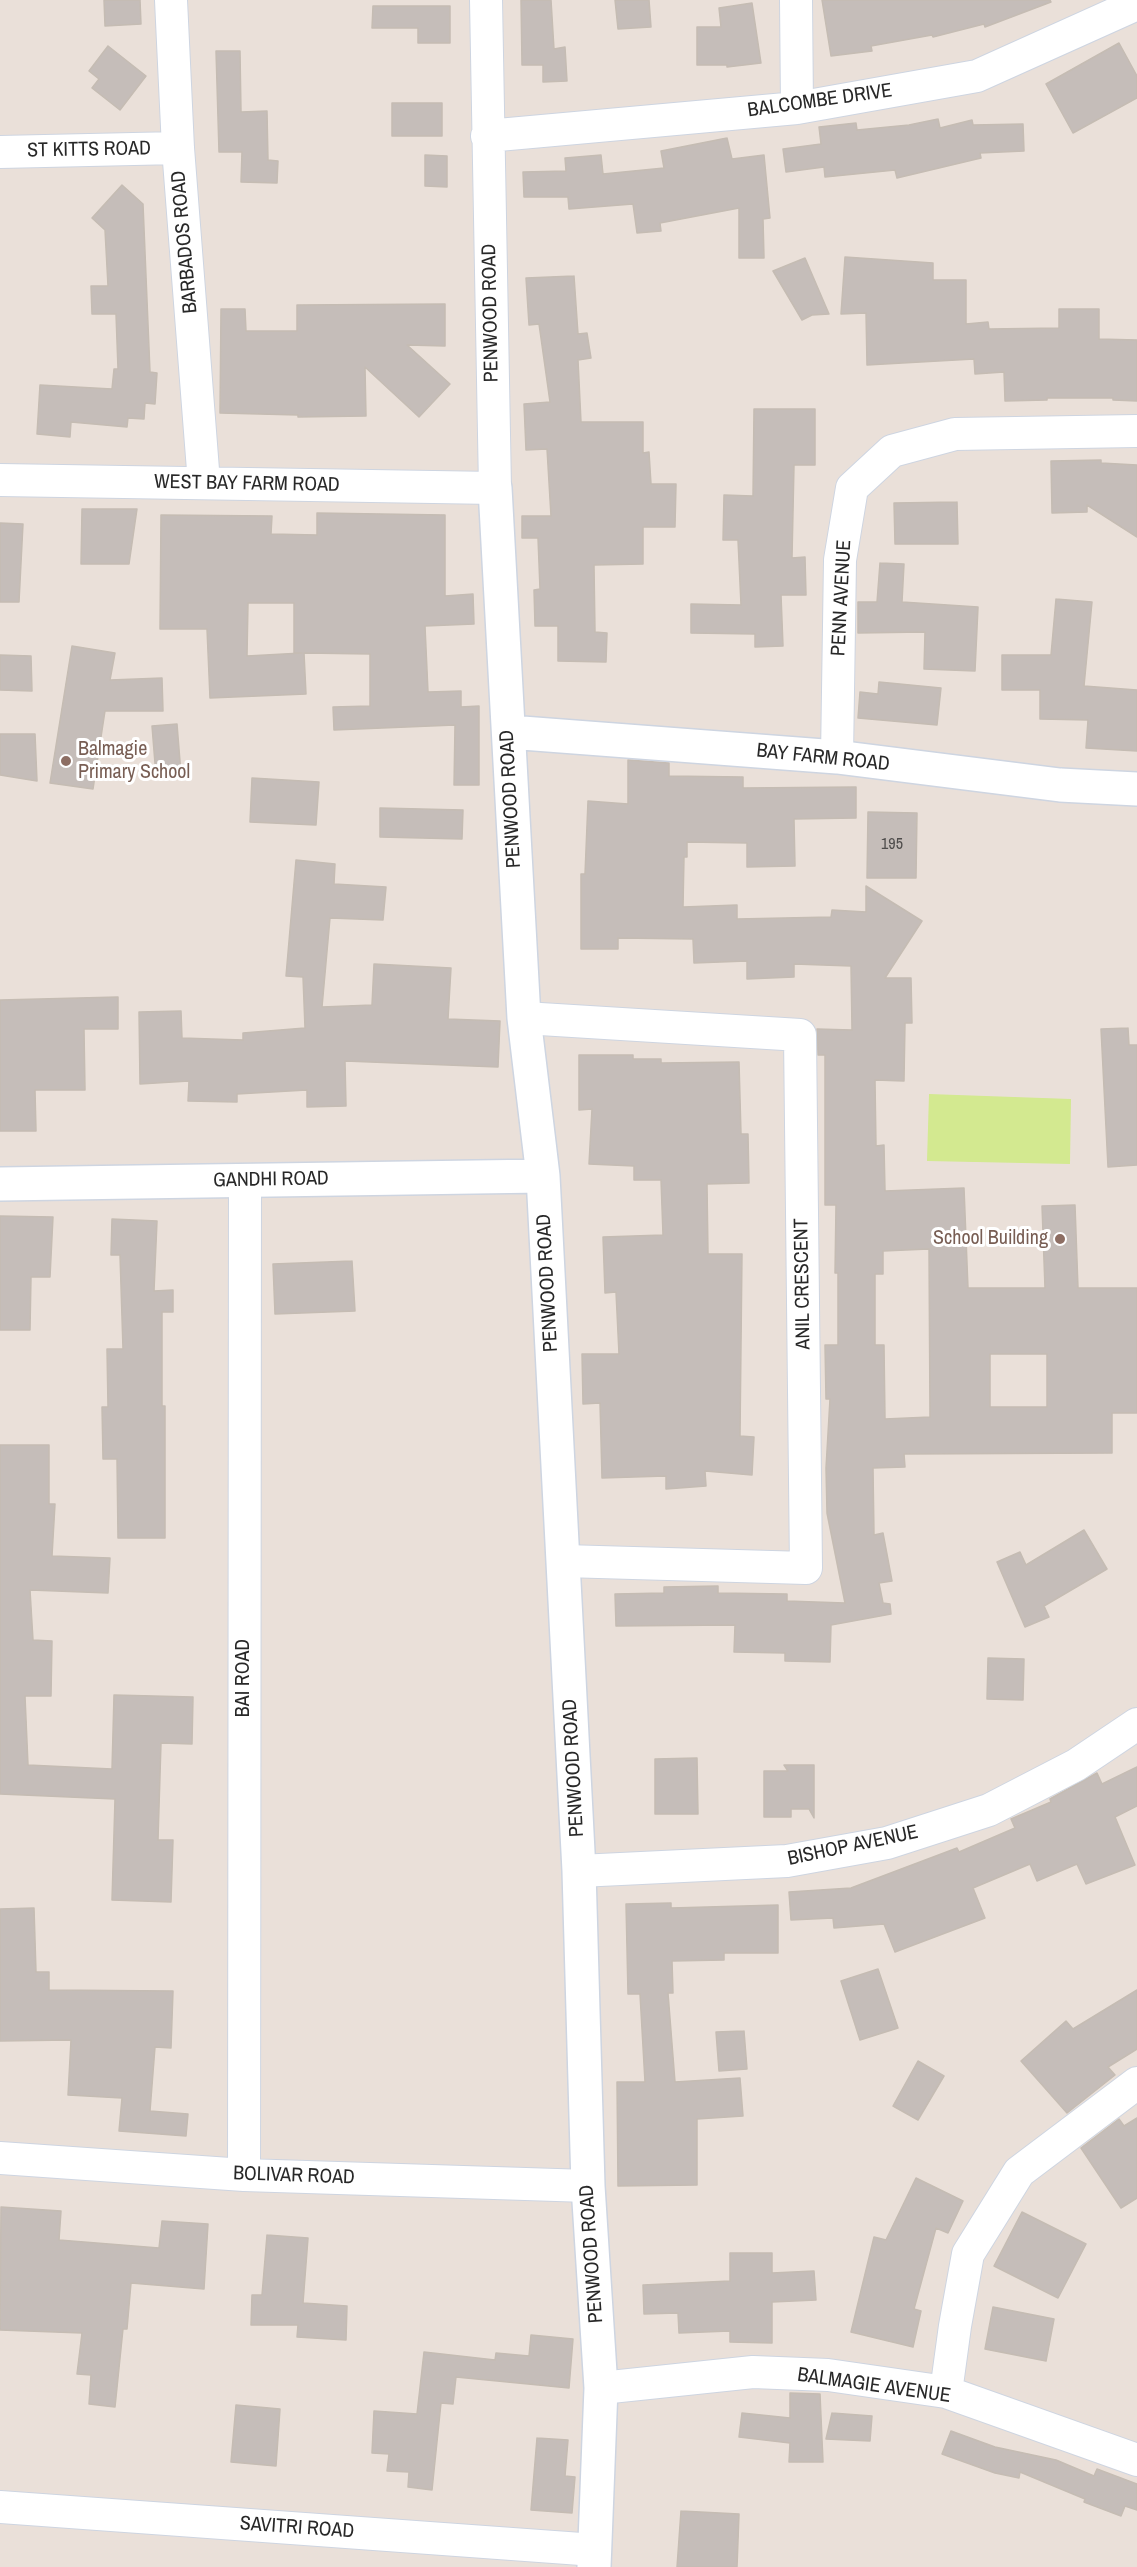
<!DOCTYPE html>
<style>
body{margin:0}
canvas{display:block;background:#eae0d9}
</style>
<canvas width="1137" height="2567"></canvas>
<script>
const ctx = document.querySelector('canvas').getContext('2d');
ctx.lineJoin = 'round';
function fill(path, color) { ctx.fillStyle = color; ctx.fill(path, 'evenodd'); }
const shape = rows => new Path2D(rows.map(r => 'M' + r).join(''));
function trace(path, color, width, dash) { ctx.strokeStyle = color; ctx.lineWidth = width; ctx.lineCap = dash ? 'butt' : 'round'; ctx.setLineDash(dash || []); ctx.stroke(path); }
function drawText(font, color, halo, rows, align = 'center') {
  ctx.font = font + ' "Archivo Narrow",sans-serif'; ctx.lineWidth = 6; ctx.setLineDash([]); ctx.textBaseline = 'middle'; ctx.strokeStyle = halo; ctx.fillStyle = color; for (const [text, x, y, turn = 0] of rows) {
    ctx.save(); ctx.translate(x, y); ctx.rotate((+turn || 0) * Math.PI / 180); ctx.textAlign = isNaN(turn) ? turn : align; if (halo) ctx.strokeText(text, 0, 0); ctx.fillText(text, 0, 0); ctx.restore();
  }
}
const pitch = shape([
 [929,1094,1071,1099,1070,1164,927,1161]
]);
const building = shape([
 [104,0,140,0,141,24,105,26,104,0],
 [521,0,551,0,554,49,565,47,567,81,543,82,543,65,522,65,521,0],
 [615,0,649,0,651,27,618,29,615,0],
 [822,0,1050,0,1051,2,985,27,984,24,933,37,932,35,871,46,872,51,831,56,822,0],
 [752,3,761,63,727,67,727,65,697,65,697,27,721,27,719,8,752,3],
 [373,6,450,6,450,43,418,43,418,28,372,28,373,6],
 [1119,43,1137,76,1137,98,1073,133,1046,84,1119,43],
 [108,46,146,76,120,110,92,88,99,79,89,71,108,46],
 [216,51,240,51,241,112,267,111,268,160,278,161,277,183,241,182,242,152,219,152,216,51],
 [392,103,442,103,442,136,392,136,392,103],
 [938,119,940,128,972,120,973,125,1023,124,1024,151,980,153,981,158,897,178,895,170,825,177,824,167,786,172,783,149,821,144,819,127,856,123,857,130,909,125,938,119],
 [727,138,732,159,764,155,770,218,763,219,764,258,739,258,739,208,660,223,661,231,637,233,633,204,569,209,568,197,524,197,523,172,566,171,565,158,601,155,603,174,664,168,661,151,727,138],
 [425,155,447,156,447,187,425,186,425,155],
 [122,185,143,204,150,372,157,373,155,404,145,403,144,419,128,418,127,427,71,422,70,437,37,434,40,385,112,389,114,369,118,369,116,314,92,314,91,286,108,286,105,230,92,218,122,185],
 [845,257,933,263,933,280,966,280,966,324,988,322,989,329,1059,328,1059,309,1099,309,1099,339,1137,340,1137,401,1113,400,1113,398,1047,398,1047,400,1005,401,1004,372,975,374,974,359,867,365,866,313,841,314,845,257],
 [805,258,829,314,812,315,802,320,773,271,805,258],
 [574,276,578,334,587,333,591,358,578,360,581,422,643,422,643,453,649,452,651,484,676,484,675,527,643,527,643,564,594,565,595,632,607,633,606,662,558,661,558,626,535,626,534,590,540,589,538,538,522,538,522,516,551,516,547,449,526,450,524,404,550,402,539,324,529,325,526,278,574,276],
 [445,304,445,346,407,345,450,384,419,417,365,367,366,416,298,417,298,415,220,413,221,309,245,309,246,331,297,331,297,305,445,304],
 [754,409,815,409,815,465,794,465,792,558,805,557,806,595,781,595,783,646,755,647,755,634,691,633,691,604,741,605,738,540,723,540,724,495,753,496,754,409],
 [1101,460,1101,463,1137,465,1137,537,1087,505,1087,512,1052,513,1051,461,1101,460],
 [957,502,958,544,895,544,894,503,957,502],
 [82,509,137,509,129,564,81,564,82,509],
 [317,513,445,515,445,596,473,594,474,624,425,626,428,692,461,691,461,707,479,706,479,785,454,785,455,725,334,730,333,707,370,706,370,654,304,653,306,694,210,698,207,629,160,629,161,515,272,516,271,534,317,535,317,513],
 [248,603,294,603,294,653,302,653,247,656,248,603],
 [0,523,23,524,19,602,0,602,0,523],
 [880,563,904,564,902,602,978,607,975,671,924,669,925,632,858,633,858,602,877,602,880,563],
 [1056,599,1092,602,1084,686,1137,690,1137,751,1086,748,1088,720,1040,719,1040,690,1002,690,1002,655,1051,655,1056,599],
 [72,646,115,653,110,680,162,678,163,711,105,711,93,789,50,783,72,646],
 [0,655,31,656,32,691,0,690,0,655],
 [879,682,941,688,937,725,858,718,860,692,878,694,879,682],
 [177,724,181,774,156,776,152,726,177,724],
 [0,734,35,734,37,781,0,775,0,734],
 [628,760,669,763,669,776,743,777,743,788,856,787,856,818,794,819,795,866,747,867,747,843,687,842,687,857,684,857,683,907,737,905,737,919,831,917,832,910,866,912,866,886,922,921,885,978,911,978,912,1023,905,1023,904,1081,875,1080,876,1146,884,1145,885,1191,964,1188,968,1288,1045,1288,1042,1206,1075,1205,1078,1288,1137,1288,1137,1413,1112,1413,1112,1453,904,1454,905,1467,873,1468,874,1535,883,1533,892,1581,879,1583,883,1603,890,1604,891,1614,831,1625,830,1662,785,1661,785,1653,734,1652,735,1625,616,1626,615,1594,664,1593,664,1587,718,1586,718,1593,787,1594,787,1601,845,1603,827,1513,826,1468,830,1399,826,1399,825,1345,838,1345,838,1273,835,1273,836,1205,825,1205,825,1055,818,1055,817,1029,852,1030,851,966,794,964,794,977,747,979,747,961,694,963,693,939,618,938,618,949,581,949,581,874,585,874,588,801,628,804,628,760],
 [929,1249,930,1417,885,1419,884,1345,875,1345,875,1274,883,1274,883,1251,929,1249],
 [990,1354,1047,1354,1047,1407,990,1407,990,1354],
 [252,778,319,782,316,825,250,822,252,778],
 [380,808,463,810,462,839,380,837,380,808],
 [868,812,917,813,916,878,867,878,868,812],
 [296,860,335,864,334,884,386,887,383,920,330,918,322,1007,372,1005,374,964,451,968,448,1019,500,1021,498,1067,345,1061,346,1106,307,1107,307,1090,237,1094,237,1102,188,1101,189,1081,140,1084,139,1012,181,1011,182,1038,243,1040,243,1033,305,1028,303,977,286,976,296,860],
 [118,997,118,1029,84,1029,85,1090,35,1090,36,1131,0,1131,0,1000,118,997],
 [1128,1028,1129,1045,1137,1045,1137,1165,1108,1167,1101,1029,1128,1028],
 [579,1055,633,1055,633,1059,661,1059,661,1063,739,1062,741,1134,748,1134,749,1183,707,1184,708,1254,742,1254,740,1436,754,1437,752,1475,705,1471,706,1486,666,1489,666,1476,602,1478,600,1403,583,1404,582,1354,619,1354,616,1292,605,1293,603,1237,663,1235,661,1180,634,1180,634,1166,589,1164,592,1109,579,1110,579,1055],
 [0,1216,53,1217,50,1277,31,1277,30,1330,0,1330,0,1216],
 [112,1219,157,1221,154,1291,173,1290,173,1312,162,1312,162,1406,165,1406,165,1538,118,1538,117,1459,103,1459,102,1407,108,1407,107,1349,123,1349,120,1255,111,1255,112,1219],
 [352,1261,355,1311,275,1314,273,1264,352,1261],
 [0,1445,49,1445,49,1504,55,1504,52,1556,110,1558,108,1593,30,1590,33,1640,52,1641,51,1696,25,1696,28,1765,112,1769,114,1695,193,1697,192,1744,161,1743,158,1840,173,1840,171,1902,112,1900,115,1799,0,1794,0,1445],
 [1084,1530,1107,1569,1044,1606,1049,1617,1025,1627,997,1562,1020,1552,1026,1565,1084,1530],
 [988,1658,1024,1659,1023,1700,987,1699,988,1658],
 [697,1758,698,1814,655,1814,655,1759,697,1758],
 [784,1765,814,1765,814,1818,809,1809,791,1809,791,1817,764,1817,764,1771,788,1771,784,1765],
 [1137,1767,1137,1806,1115,1817,1135,1865,1086,1884,1077,1864,1037,1881,1030,1864,973,1888,985,1918,895,1952,884,1924,834,1928,833,1918,791,1920,789,1892,851,1888,957,1848,959,1852,1015,1828,1011,1819,1051,1802,1050,1799,1097,1773,1102,1784,1137,1767],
 [671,1903,671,1908,778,1905,778,1953,724,1953,724,1960,672,1961,673,1993,668,1993,675,2082,740,2078,743,2116,697,2119,697,2185,618,2186,617,2082,645,2082,640,1994,628,1994,626,1904,671,1903],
 [34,1908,36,1972,49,1972,49,1990,173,1991,171,2048,155,2047,150,2111,188,2114,186,2136,119,2131,122,2098,68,2095,71,2040,0,2041,0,1909,34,1908],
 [878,1969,898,2028,860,2040,841,1981,878,1969],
 [1137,1990,1137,2049,1108,2067,1115,2075,1067,2113,1021,2061,1066,2021,1073,2029,1137,1990],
 [744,2031,747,2069,719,2071,716,2032,744,2031],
 [918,2061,944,2076,918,2120,893,2106,918,2061],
 [1137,2118,1137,2198,1121,2208,1081,2148,1119,2119,1124,2126,1137,2118],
 [916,2178,963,2201,948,2233,936,2228,914,2309,921,2311,913,2347,851,2332,874,2237,886,2240,916,2178],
 [1,2207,61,2211,59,2240,159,2248,162,2221,208,2224,204,2289,131,2283,127,2329,123,2329,115,2407,89,2404,91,2375,77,2374,82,2333,0,2330,1,2207],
 [1022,2212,1086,2244,1058,2298,994,2266,1022,2212],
 [267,2235,308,2238,303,2303,347,2306,346,2340,297,2337,298,2325,251,2325,252,2295,262,2295,267,2235],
 [730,2253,772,2253,772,2273,814,2271,816,2300,772,2302,772,2343,730,2342,730,2331,679,2333,678,2313,644,2314,643,2285,730,2281,730,2253],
 [993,2307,1054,2319,1046,2361,985,2349,993,2307],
 [531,2335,573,2339,569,2388,456,2377,453,2404,441,2403,432,2490,408,2487,409,2472,387,2471,389,2454,372,2453,374,2411,417,2414,424,2352,495,2360,496,2353,529,2356,531,2335],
 [790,2393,820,2394,823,2462,789,2462,790,2443,739,2437,742,2413,790,2418,790,2393],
 [236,2405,280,2409,276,2466,231,2462,236,2405],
 [832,2413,872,2416,870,2441,826,2439,832,2413],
 [951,2431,995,2447,1056,2460,1094,2476,1097,2469,1137,2484,1137,2510,1125,2506,1121,2516,1084,2502,1085,2499,1020,2472,1019,2478,995,2473,942,2454,951,2431],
 [537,2438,568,2440,565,2476,575,2477,572,2513,531,2510,537,2438],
 [681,2511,739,2514,737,2567,677,2567,681,2511]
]);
const minor = shape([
 [171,0,178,148,204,483],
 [796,0,797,108],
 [487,136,797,108,977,76,1137,4],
 [0,152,178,148],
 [0,480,495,488,486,0],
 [837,757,840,560,852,488,892,451,955,434,1137,431],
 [524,1018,800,1035,806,1568,564,1561],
 [579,1871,787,1861,887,1843,989,1810,1076,1765,1137,1724],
 [0,2158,244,2175,588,2186],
 [244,2175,245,1181],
 [601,2388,753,2372,828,2375,946,2392,1137,2460],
 [946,2392,955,2326,968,2254,1019,2172,1137,2083],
 [0,2507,595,2550]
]);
const tertiary = shape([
 [495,488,524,1018,543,1176,579,1871,588,2186,601,2388,594,2567],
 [509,732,837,757,1060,785,1137,789],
 [0,1184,543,1176]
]);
const markers = [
 [66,761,6,"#8d6e63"],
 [1060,1239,6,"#8d6e63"]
];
const numberNames = [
 ["195",892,845]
];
const streetNames = [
 ["BALCOMBE DRIVE",820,101,-8],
 ["ST KITTS ROAD",89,150,-1],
 ["BARBADOS ROAD",185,242,-95],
 ["PENWOOD ROAD",491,313,-91],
 ["WEST BAY FARM ROAD",247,484,1],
 ["PENN AVENUE",842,598,-87],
 ["BAY FARM ROAD",823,758,6],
 ["PENWOOD ROAD",511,799,-93],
 ["GANDHI ROAD",271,1180,-1],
 ["PENWOOD ROAD",548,1283,-93],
 ["ANIL CRESCENT",803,1284,-91],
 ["BAI ROAD",244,1678,-90],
 ["PENWOOD ROAD",574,1768,-93],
 ["BISHOP AVENUE",853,1846,-12],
 ["BOLIVAR ROAD",294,2176,2],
 ["PENWOOD ROAD",592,2254,-94],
 ["BALMAGIE AVENUE",874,2386,8],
 ["SAVITRI ROAD",297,2528,4]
];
const educationNames = [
 ["Balmagie",78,750],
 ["Primary School",78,773],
 ["School Building",1048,1239,"right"]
];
fill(pitch, '#d3e990');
fill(building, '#c5bdb9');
trace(building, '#c5bcb3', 1.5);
trace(minor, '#ced5e1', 34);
trace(tertiary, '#ced5e1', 36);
trace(minor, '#fff', 32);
trace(tertiary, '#fff', 33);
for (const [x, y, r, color] of markers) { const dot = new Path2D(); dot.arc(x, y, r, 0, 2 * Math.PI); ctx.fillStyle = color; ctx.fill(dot); trace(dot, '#fff', 2); }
drawText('16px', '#4f4d4c', null, numberNames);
drawText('20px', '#282828', '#fff', streetNames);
drawText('20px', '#785e54', '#fff', educationNames, 'left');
</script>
